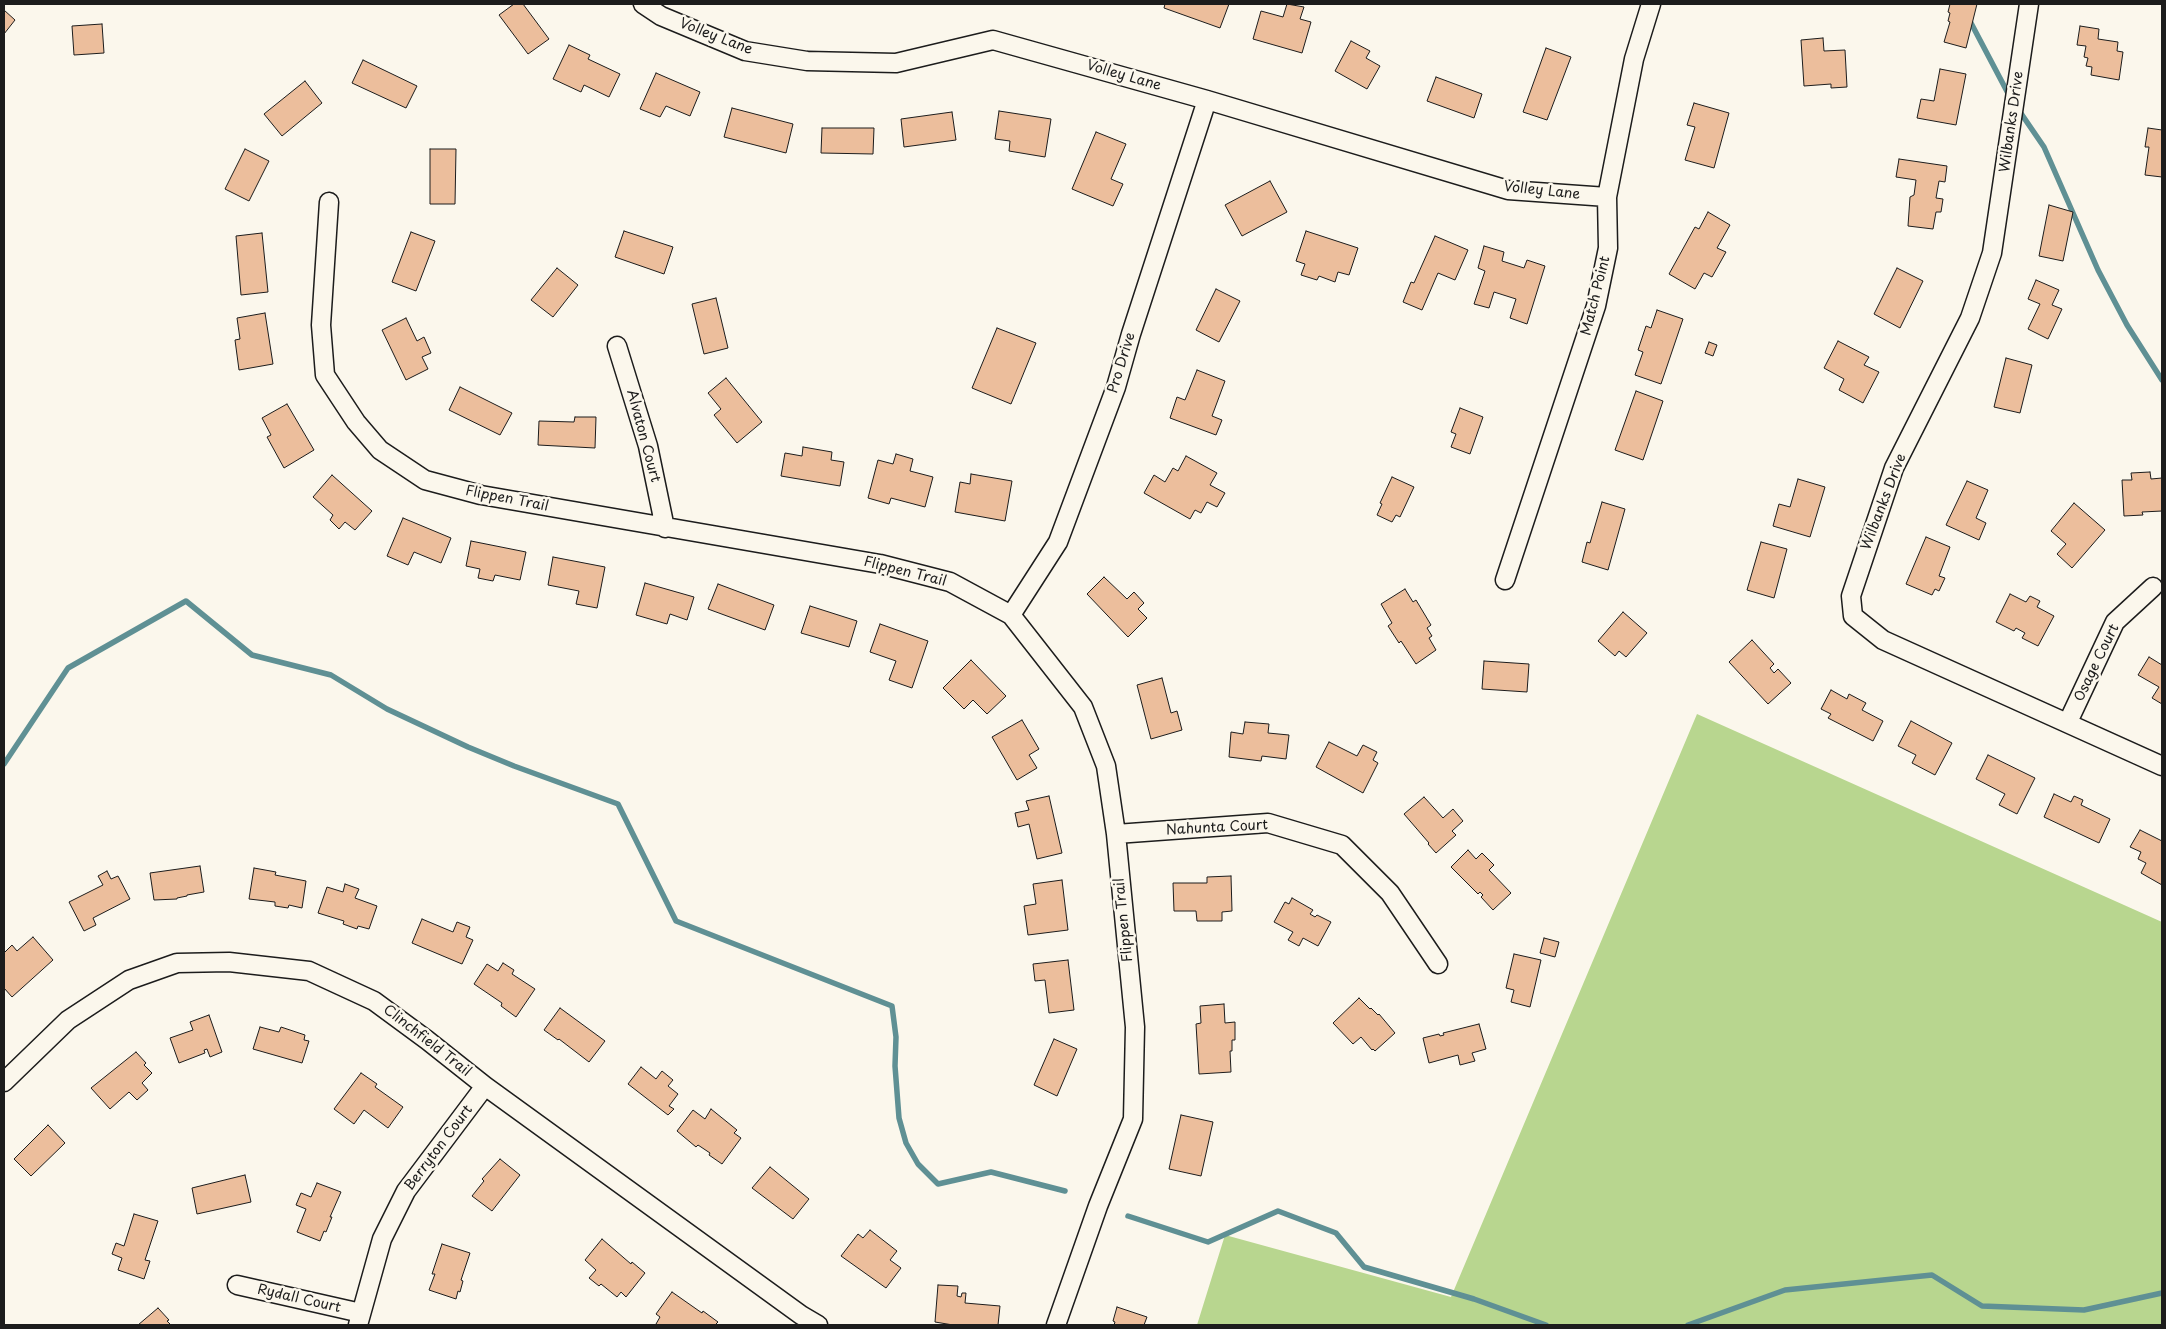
<!DOCTYPE html>
<style>
body{margin:0}
#map{position:relative;width:2166px;height:1329px;overflow:hidden;background:#fbf7ec;font-family:"Playpen Sans",sans-serif}
canvas{display:block}
.frame{position:absolute;inset:0;border:5px solid #1c1c1c;pointer-events:none}
</style>
<div id="map">
<canvas width="2166" height="1329"></canvas>
<div class="frame"></div>
</div>
<script>
const ctx = document.querySelector('canvas').getContext('2d');
ctx.lineJoin = 'round';
function fill(path, color) { ctx.fillStyle = color; ctx.fill(path, 'evenodd'); }
const shape = rows => new Path2D(rows.map(r => 'M' + r).join(''));
function trace(path, color, width, dash) { ctx.strokeStyle = color; ctx.lineWidth = width; ctx.lineCap = dash ? 'butt' : 'round'; ctx.setLineDash(dash || []); ctx.stroke(path); }
function drawText(font, color, halo, rows, align = 'center') {
  ctx.font = font + ' "Playpen Sans",sans-serif'; ctx.lineWidth = 5; ctx.setLineDash([]); ctx.textBaseline = 'middle'; ctx.strokeStyle = halo; ctx.fillStyle = color; for (const [text, x, y, turn = 0] of rows) {
    ctx.save(); ctx.translate(x, y); ctx.rotate((+turn || 0) * Math.PI / 180); ctx.textAlign = isNaN(turn) ? turn : align; if (halo) ctx.strokeText(text, 0, 0); ctx.fillText(text, 0, 0); ctx.restore();
  }
}
const green = shape([
 [1697,714,2162,922,2162,1325,1197,1325,1225,1235,1451,1297]
]);
const stream = shape([
 [1961,4,2011,99],
 [2018,109,2044,147,2098,270,2127,325,2162,380],
 [4,764,68,668,186,601,252,655,331,675,387,709,468,747,514,766,618,804,676,921,892,1006,896,1037,895,1066,899,1118,906,1143,918,1164,938,1184,991,1172,1065,1191],
 [1128,1216,1208,1242,1278,1211,1336,1233,1364,1267,1474,1299,1546,1325],
 [1688,1325,1785,1290,1932,1275,1982,1306,2084,1310,2162,1293]
]);
const building = shape([
 [514,4,523,4,549,39,528,54,499,15,514,4],
 [1165,4,1229,4,1220,28,1164,8,1165,4],
 [1287,4,1304,7,1300,19,1311,22,1302,53,1253,39,1261,11,1283,17,1287,4],
 [1950,4,1977,4,1966,48,1944,42,1950,22,1948,21,1950,13,1948,12,1950,4],
 [4,10,15,20,4,34,4,10],
 [102,24,104,53,74,55,72,26,102,24],
 [2080,26,2099,29,2098,39,2118,42,2117,51,2123,52,2119,80,2091,75,2092,67,2086,66,2088,58,2084,57,2086,46,2077,45,2080,26],
 [1823,38,1824,51,1845,50,1847,87,1831,88,1831,84,1804,86,1801,40,1823,38],
 [1351,41,1370,51,1366,58,1380,66,1367,89,1335,71,1351,41],
 [569,45,590,55,588,59,620,74,609,97,584,85,581,92,553,79,569,45],
 [1546,48,1571,57,1547,120,1523,112,1546,48],
 [363,60,417,86,406,108,352,83,363,60],
 [1940,69,1966,74,1956,125,1917,118,1921,99,1934,101,1940,69],
 [656,73,700,92,690,116,666,106,660,117,640,109,656,73],
 [1436,77,1482,94,1474,118,1427,101,1436,77],
 [305,81,322,103,282,136,264,114,305,81],
 [1694,103,1729,113,1714,168,1685,160,1695,127,1687,125,1694,103],
 [732,108,793,124,786,153,724,137,732,108],
 [999,111,1051,119,1045,157,1009,151,1010,141,995,139,999,111],
 [952,112,956,140,904,147,901,119,952,112],
 [822,128,874,128,873,154,821,153,822,128],
 [2148,128,2162,130,2162,177,2145,175,2149,147,2145,147,2148,128],
 [1096,132,1126,144,1111,179,1123,184,1113,206,1072,189,1096,132],
 [245,149,269,161,249,201,225,189,245,149],
 [430,149,456,149,455,204,430,204,430,149],
 [1899,159,1947,166,1945,182,1939,181,1936,198,1943,199,1941,212,1936,212,1933,229,1908,226,1910,197,1914,195,1916,180,1896,177,1899,159],
 [1270,181,1287,212,1242,236,1225,205,1270,181],
 [2049,205,2073,212,2063,261,2039,256,2049,205],
 [1708,212,1730,225,1717,248,1726,252,1712,277,1704,273,1695,289,1669,274,1695,227,1699,229,1708,212],
 [624,231,673,247,664,274,615,257,624,231],
 [1306,231,1358,248,1349,275,1338,272,1335,282,1319,276,1317,280,1301,275,1305,264,1296,261,1306,231],
 [411,232,435,241,416,291,392,282,411,232],
 [262,233,268,292,241,295,236,236,262,233],
 [1435,236,1468,250,1455,280,1438,273,1422,310,1403,302,1411,282,1414,283,1435,236],
 [1484,246,1504,252,1502,261,1524,268,1527,260,1545,266,1527,324,1510,318,1516,299,1494,292,1489,308,1474,304,1485,271,1478,268,1484,246],
 [557,268,578,285,553,317,531,300,557,268],
 [1897,268,1923,281,1900,328,1874,314,1897,268],
 [2036,280,2059,290,2052,305,2062,309,2048,339,2028,329,2040,304,2028,299,2036,280],
 [1216,289,1240,301,1219,342,1196,330,1216,289],
 [716,298,728,348,704,354,692,304,716,298],
 [1657,310,1683,319,1661,384,1635,375,1643,352,1638,350,1646,326,1651,328,1657,310],
 [265,313,273,364,239,370,235,340,240,339,237,318,265,313],
 [406,318,417,341,424,337,431,353,422,357,428,369,406,380,382,330,406,318],
 [997,328,1036,343,1011,404,972,388,997,328],
 [1838,341,1869,357,1864,365,1879,372,1863,403,1839,390,1844,379,1824,368,1838,341],
 [1709,342,1717,345,1713,356,1705,353,1709,342],
 [2006,358,2032,365,2020,413,1994,407,2006,358],
 [1197,370,1225,381,1212,416,1222,420,1216,435,1170,418,1177,397,1185,400,1197,370],
 [726,378,762,422,737,443,714,415,721,409,708,393,726,378],
 [460,387,512,413,500,435,449,410,460,387],
 [1636,391,1663,401,1643,460,1615,450,1636,391],
 [287,404,314,450,284,468,267,437,271,435,262,418,287,404],
 [1460,408,1483,417,1470,454,1451,447,1456,434,1451,432,1460,408],
 [575,417,596,417,595,448,538,445,539,421,574,422,575,417],
 [803,447,832,452,831,460,844,462,840,486,781,476,785,453,802,456,803,447],
 [896,454,913,459,910,471,933,477,925,507,891,498,889,504,868,498,878,460,893,464,896,454],
 [1186,456,1217,473,1210,485,1225,493,1217,507,1207,502,1201,513,1195,510,1190,519,1144,493,1154,475,1165,482,1173,468,1178,471,1186,456],
 [2150,472,2151,479,2162,478,2162,511,2142,512,2143,515,2124,516,2122,480,2132,480,2131,473,2150,472],
 [971,474,1012,481,1005,521,955,512,960,482,970,484,971,474],
 [332,475,372,511,355,530,345,522,339,529,330,520,333,515,313,497,332,475],
 [1392,477,1414,487,1400,517,1396,515,1392,522,1377,515,1382,504,1380,503,1392,477],
 [1798,479,1825,487,1810,537,1773,526,1779,504,1790,507,1798,479],
 [1967,481,1988,490,1976,518,1986,523,1979,540,1946,525,1967,481],
 [1602,502,1625,509,1608,570,1582,562,1587,542,1590,543,1602,502],
 [2074,503,2105,530,2072,568,2057,554,2066,544,2051,531,2074,503],
 [403,518,451,538,441,563,414,552,408,565,387,556,403,518],
 [1926,537,1950,547,1939,576,1945,578,1939,591,1935,589,1932,595,1906,584,1926,537],
 [471,541,526,552,520,580,495,575,493,581,478,578,480,569,466,566,471,541],
 [1761,542,1787,549,1774,598,1747,590,1761,542],
 [553,557,605,567,597,608,576,604,579,591,548,585,553,557],
 [1104,577,1127,599,1134,592,1144,603,1138,609,1147,618,1128,637,1087,594,1104,577],
 [645,583,694,597,687,620,670,614,667,624,636,615,645,583],
 [718,584,774,605,765,630,708,609,718,584],
 [1405,589,1413,602,1416,600,1431,625,1427,628,1432,636,1429,638,1436,650,1416,664,1401,641,1399,643,1388,626,1392,623,1381,604,1405,589],
 [2010,594,2026,602,2030,596,2040,601,2037,607,2054,616,2038,646,2022,638,2025,633,2016,628,2014,631,1996,622,2010,594],
 [810,606,857,621,849,647,801,633,810,606],
 [1623,612,1647,633,1626,657,1619,651,1615,656,1598,641,1623,612],
 [880,624,928,641,912,688,889,680,896,661,870,652,880,624],
 [1752,640,1774,664,1770,668,1774,673,1778,669,1791,683,1768,704,1729,662,1752,640],
 [2149,657,2162,665,2162,704,2152,698,2159,687,2138,675,2149,657],
 [971,660,1006,696,987,714,973,700,964,709,943,688,971,660],
 [1484,661,1529,664,1527,692,1482,689,1484,661],
 [1162,678,1171,713,1177,711,1182,730,1151,739,1137,685,1162,678],
 [1831,690,1847,699,1849,694,1866,703,1862,710,1883,721,1873,741,1828,718,1831,714,1821,709,1831,690],
 [1022,720,1039,749,1029,755,1037,768,1017,780,992,737,1022,720],
 [1911,721,1952,743,1935,775,1912,763,1916,755,1898,746,1911,721],
 [1245,722,1269,724,1268,733,1289,735,1286,759,1262,756,1261,761,1229,757,1231,732,1243,734,1245,722],
 [1329,742,1357,756,1363,745,1377,752,1373,760,1378,763,1363,793,1316,767,1329,742],
 [1988,755,2035,778,2017,814,1999,805,2005,794,1976,779,1988,755],
 [2054,794,2071,802,2074,796,2083,800,2081,805,2110,819,2099,843,2044,817,2054,794],
 [1049,796,1062,853,1037,859,1029,824,1018,827,1015,813,1029,810,1026,801,1049,796],
 [1424,797,1443,818,1453,809,1463,821,1452,831,1456,835,1436,853,1428,844,1429,843,1404,814,1424,797],
 [2140,830,2162,841,2162,885,2141,873,2146,863,2138,859,2141,852,2130,847,2140,830],
 [1468,850,1476,859,1482,853,1494,865,1489,870,1511,893,1493,910,1481,897,1483,895,1480,892,1478,894,1451,867,1468,850],
 [200,866,204,892,187,895,187,896,177,898,177,899,154,900,150,873,200,866],
 [254,868,276,872,275,875,306,881,302,908,289,905,288,908,275,906,275,902,249,899,254,868],
 [107,871,111,879,118,876,130,899,93,918,96,925,84,931,69,902,103,885,98,876,107,871],
 [1231,876,1232,911,1222,912,1222,921,1197,921,1196,911,1174,911,1173,883,1207,883,1207,877,1231,876],
 [1062,880,1068,930,1028,935,1024,906,1036,904,1033,884,1062,880],
 [345,884,359,889,355,898,377,906,369,929,358,926,357,929,343,924,344,921,318,913,327,887,343,892,345,884],
 [1292,898,1313,910,1310,914,1315,917,1317,915,1331,922,1318,946,1303,938,1299,946,1288,940,1293,932,1274,922,1285,902,1289,904,1292,898],
 [422,919,453,932,457,922,470,927,466,937,473,940,462,964,412,943,422,919],
 [33,937,53,960,12,997,4,988,4,953,12,945,17,951,33,937],
 [1544,938,1559,942,1555,957,1540,953,1544,938],
 [1514,954,1541,960,1530,1007,1511,1002,1514,990,1506,988,1514,954],
 [1068,960,1074,1010,1049,1013,1045,980,1035,981,1033,964,1068,960],
 [503,963,514,970,512,974,535,989,516,1017,501,1006,502,1003,474,984,487,964,498,971,503,963],
 [1359,998,1370,1009,1371,1008,1378,1015,1379,1014,1395,1033,1375,1051,1373,1049,1372,1050,1361,1037,1353,1044,1333,1023,1359,998],
 [1224,1004,1225,1023,1235,1022,1235,1040,1232,1040,1232,1051,1230,1051,1231,1072,1199,1074,1196,1024,1201,1023,1200,1006,1224,1004],
 [560,1008,605,1041,589,1062,559,1039,558,1040,544,1030,560,1008],
 [209,1015,222,1052,210,1057,207,1049,204,1050,205,1053,179,1063,170,1038,193,1030,190,1022,209,1015],
 [1479,1024,1486,1049,1472,1053,1475,1061,1460,1065,1458,1055,1429,1063,1423,1038,1439,1034,1440,1036,1444,1035,1443,1033,1479,1024],
 [260,1027,279,1032,281,1027,305,1035,304,1040,309,1041,302,1063,253,1049,260,1027],
 [1054,1039,1077,1049,1057,1096,1034,1085,1054,1039],
 [136,1052,146,1063,144,1065,152,1073,142,1083,148,1090,137,1100,129,1092,110,1109,91,1088,136,1052],
 [641,1067,656,1079,662,1071,673,1080,668,1086,678,1094,669,1106,674,1109,668,1115,628,1084,641,1067],
 [361,1073,377,1084,375,1087,403,1107,388,1128,364,1110,354,1124,334,1109,361,1073],
 [711,1109,737,1130,734,1133,741,1138,722,1164,709,1155,710,1153,698,1145,696,1147,677,1131,693,1110,705,1119,711,1109],
 [1181,1115,1213,1122,1201,1176,1169,1169,1181,1115],
 [48,1125,65,1143,31,1176,14,1159,48,1125],
 [500,1159,520,1175,492,1211,472,1196,484,1181,482,1179,500,1159],
 [770,1167,809,1199,793,1219,752,1188,770,1167],
 [245,1175,251,1202,197,1214,192,1188,245,1175],
 [317,1183,341,1192,330,1217,332,1217,326,1232,324,1231,320,1241,297,1232,306,1209,296,1205,301,1193,311,1197,317,1183],
 [134,1214,158,1221,145,1260,150,1261,144,1279,118,1270,122,1258,112,1254,116,1243,124,1246,134,1214],
 [870,1230,897,1251,890,1260,901,1268,886,1288,841,1256,858,1234,863,1238,870,1230],
 [602,1239,631,1264,632,1262,645,1273,626,1297,621,1292,617,1297,601,1284,599,1286,589,1278,596,1270,585,1260,602,1239],
 [442,1244,470,1253,461,1280,463,1281,460,1292,458,1291,456,1299,429,1290,435,1274,432,1274,442,1244],
 [938,1285,958,1286,957,1296,961,1297,962,1293,966,1293,965,1303,1000,1306,998,1325,953,1325,935,1322,938,1285],
 [672,1292,702,1313,703,1311,718,1322,715,1325,658,1325,656,1324,660,1317,656,1314,672,1292],
 [1117,1307,1147,1317,1144,1325,1114,1325,1115,1322,1113,1321,1117,1307],
 [158,1308,169,1320,167,1321,171,1325,138,1325,158,1308]
]);
const minor = shape([
 [643,4,661,16,745,51,807,61,896,63,993,40,1207,100,1508,190,1607,197],
 [2029,4,1992,253,1970,318,1894,468,1851,596,1853,616,1883,640,2162,766],
 [329,202,321,325,325,375,356,422,380,450,425,480,481,495,880,564,950,582,1011,615,1083,707,1106,766,1116,834,1135,1027,1133,1119,1098,1206,1056,1325],
 [617,346,648,446,665,528],
 [1505,580,1596,306,1608,248,1607,197,1634,59,1651,4],
 [1011,615,1058,542,1116,387,1131,334,1207,100],
 [2068,722,2115,622,2153,587],
 [1116,834,1268,823,1342,845,1390,893,1438,964],
 [4,1082,68,1020,129,980,177,963,229,962,309,971,374,1001,427,1040,485,1086,801,1315,818,1325],
 [237,1285,361,1313],
 [358,1325,382,1239,406,1191,485,1086]
]);
const streetNames = [
 ["Volley Lane",716,37,21],
 ["Volley Lane",1124,76,16],
 ["Wilbanks Drive",2012,122,-82],
 ["Volley Lane",1542,191,6],
 ["Match Point",1596,296,-76],
 ["Pro Drive",1122,363,-73],
 ["Alvaton Court",643,436,75],
 ["Flippen Trail",507,499,11],
 ["Wilbanks Drive",1884,502,-69],
 ["Flippen Trail",905,572,14],
 ["Osage Court",2097,663,-64],
 ["Nahunta Court",1217,828,-3],
 ["Flippen Trail",1124,920,-96],
 ["Clinchfield Trail",427,1041,38],
 ["Berryton Court",439,1148,-53],
 ["Rydall Court",299,1299,13]
];
fill(green, '#b8d68f');
trace(stream, '#5f9094', 5.5);
fill(building, '#ecbe9c');
trace(building, '#1c1c1c', 1);
trace(minor, '#1c1c1c', 21);
trace(minor, '#fbf7ec', 18);
drawText('14px', '#1c1c1c', '#fbf7ec', streetNames);
</script>
